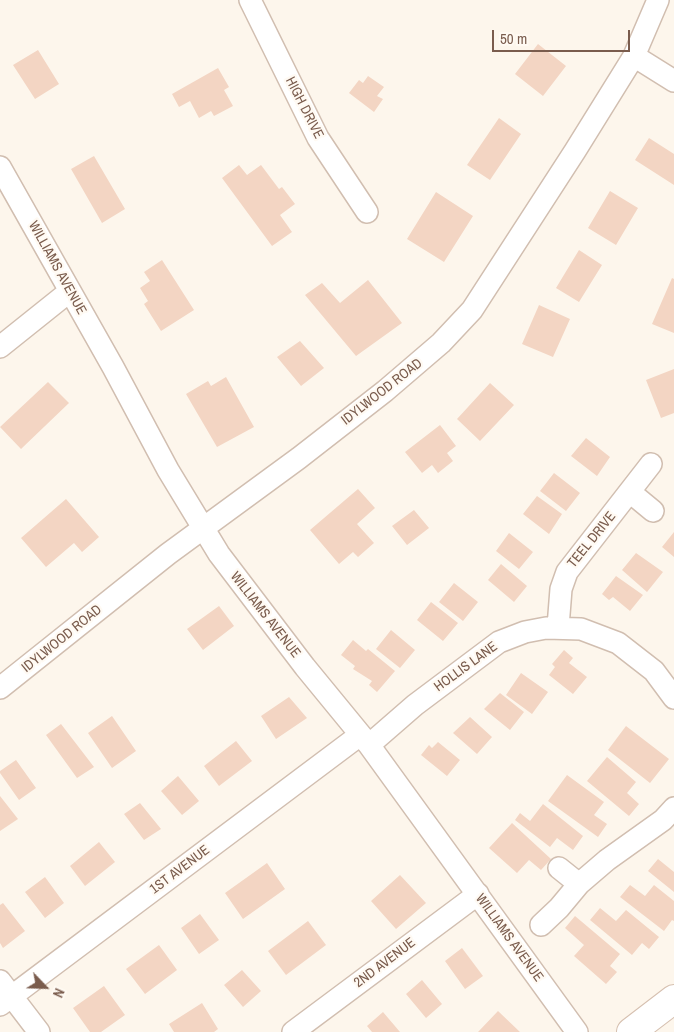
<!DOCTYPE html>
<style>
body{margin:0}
#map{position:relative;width:674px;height:1032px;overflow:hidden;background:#fdf6ec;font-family:"Archivo Narrow",sans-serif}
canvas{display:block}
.north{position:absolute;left:20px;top:962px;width:50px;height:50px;-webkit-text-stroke:4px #fffaf3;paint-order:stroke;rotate:114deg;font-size:14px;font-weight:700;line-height:20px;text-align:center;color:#7a5c4d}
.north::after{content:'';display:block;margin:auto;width:18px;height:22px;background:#7a5c4d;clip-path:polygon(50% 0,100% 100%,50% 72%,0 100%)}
.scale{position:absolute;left:492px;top:30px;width:138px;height:22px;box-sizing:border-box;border:2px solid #7a5c4d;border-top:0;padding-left:6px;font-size:15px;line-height:18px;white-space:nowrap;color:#7a5c4d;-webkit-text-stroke:4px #fffaf3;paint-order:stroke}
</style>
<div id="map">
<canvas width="674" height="1032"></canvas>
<div class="north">N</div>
<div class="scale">50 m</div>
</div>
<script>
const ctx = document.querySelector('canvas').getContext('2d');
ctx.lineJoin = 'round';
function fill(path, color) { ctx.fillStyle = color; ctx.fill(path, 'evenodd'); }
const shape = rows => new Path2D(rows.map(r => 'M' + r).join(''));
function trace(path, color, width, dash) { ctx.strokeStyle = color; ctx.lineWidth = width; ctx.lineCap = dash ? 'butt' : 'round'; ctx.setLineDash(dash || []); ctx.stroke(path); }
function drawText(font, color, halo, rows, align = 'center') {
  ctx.font = font + ' "Archivo Narrow",sans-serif'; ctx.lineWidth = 4.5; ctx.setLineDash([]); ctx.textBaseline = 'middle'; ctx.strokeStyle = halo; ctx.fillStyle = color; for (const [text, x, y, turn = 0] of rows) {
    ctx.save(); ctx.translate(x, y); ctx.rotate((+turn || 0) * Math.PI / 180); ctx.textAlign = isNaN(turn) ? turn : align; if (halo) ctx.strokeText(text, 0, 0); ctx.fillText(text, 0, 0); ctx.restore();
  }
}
const building = shape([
 [538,44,566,66,543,96,515,74],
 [38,50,59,84,35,99,13,65],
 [218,68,229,87,224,90,233,106,214,116,211,111,199,118,190,101,179,107,172,94],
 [368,76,384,87,377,96,383,99,374,112,349,93,359,80,363,83],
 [499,118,521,134,490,180,467,165],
 [649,138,674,154,674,185,635,160],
 [94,156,125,209,102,223,71,169],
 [239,165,247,175,261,165,279,189,282,187,295,204,280,215,292,232,272,246,222,178],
 [610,191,638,208,616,245,588,228],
 [436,192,473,216,444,262,407,239],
 [579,250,602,265,579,302,556,288],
 [162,260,194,310,161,331,144,304,148,301,140,288,150,281,144,272],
 [672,278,674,279,674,333,652,324],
 [368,280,402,323,356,356,305,295,322,283,340,303],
 [539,305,570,319,553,357,522,344],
 [300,341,324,368,301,386,277,357],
 [674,369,674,413,661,418,646,380],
 [226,377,254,427,217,447,186,394,208,381,211,386],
 [48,382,69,403,21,449,0,427],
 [490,383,514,405,480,441,457,419],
 [440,425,456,446,447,453,453,461,438,473,432,465,422,473,405,452],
 [586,438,610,457,597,476,571,456],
 [554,473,580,493,566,511,540,491],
 [358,489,375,508,357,524,374,543,358,557,353,552,339,564,310,530],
 [537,496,562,514,549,534,523,514],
 [66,499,99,537,82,552,74,543,46,567,21,538],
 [414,510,429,528,407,545,392,526],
 [674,532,674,557,662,547],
 [509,533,533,552,519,569,496,551],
 [636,553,663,572,647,592,622,570],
 [501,564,527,586,514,602,488,580],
 [616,576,643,595,630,611,613,597,609,600,602,594],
 [454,583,478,602,463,621,439,602],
 [431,602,458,623,443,641,417,620],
 [219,606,234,626,203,650,187,629],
 [391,630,415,650,400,668,376,649],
 [353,640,366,651,368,649,395,671,377,692,369,685,372,681,353,669,355,666,341,655],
 [564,650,573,658,569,663,587,677,573,694,549,675,555,667,552,664],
 [521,673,548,692,532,714,506,695],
 [500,693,524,712,510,730,484,709],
 [289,697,307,718,276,739,261,716],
 [112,716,136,751,112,768,88,733],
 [470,717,492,737,477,754,453,733],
 [61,724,94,767,77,778,46,735],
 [626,726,669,759,650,783,608,750],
 [236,741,252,761,219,786,204,766],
 [438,742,460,760,447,776,421,755,429,745,432,748],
 [607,757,636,782,627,793,639,804,629,816,587,781],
 [16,760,36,788,19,800,0,773,0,771],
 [567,775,604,802,594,815,607,824,598,837,548,801],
 [178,776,199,801,182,815,161,791],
 [0,796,18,819,0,831],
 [140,803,161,829,144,840,124,814],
 [543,804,583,836,573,850,557,838,550,847,515,820,520,813,530,821],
 [512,823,551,859,541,870,529,860,517,873,489,848],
 [99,842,115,862,85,886,70,866],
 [658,859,674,872,674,892,648,871],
 [267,863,285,889,243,919,225,893],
 [400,875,426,903,396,929,371,901],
 [45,877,64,903,45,918,25,892],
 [630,885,645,896,654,885,674,901,674,921,672,920,664,931,620,897],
 [3,903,25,931,3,948,0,943,0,905],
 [600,908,616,921,626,910,659,937,649,949,642,943,632,955,590,920],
 [200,914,219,940,199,954,181,928],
 [575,916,620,954,610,966,617,972,606,984,574,956,584,945,565,928],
 [308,921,326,945,286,975,268,951],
 [159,945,177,970,145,994,126,969],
 [462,948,483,976,465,989,445,961],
 [242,970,261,991,243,1007,224,985],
 [422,980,442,1004,426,1018,406,994],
 [104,986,125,1015,101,1032,90,1032,73,1008],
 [202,1003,218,1029,214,1032,174,1032,169,1024],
 [498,1011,520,1032,478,1032],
 [383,1012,400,1032,372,1032,367,1026]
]);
const street = shape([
 [250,0,318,138,367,212],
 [634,56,674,81],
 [0,167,113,367,168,470,219,554,305,667,369,745,577,1032],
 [0,347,70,291],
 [630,492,653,511],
 [558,627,561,589,567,572,651,464],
 [0,688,168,554,299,458,385,391,441,343,472,310,575,151,634,56,658,0],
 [369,745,415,705,499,642,525,632,546,628,581,629,618,643,654,671,674,698],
 [559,868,579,884],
 [541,925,559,908,579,884,607,860,663,820,674,808],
 [0,981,39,1032],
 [0,1005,360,735],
 [293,1032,478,894]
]);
const secondary = shape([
 [631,1032,674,999]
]);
const streetNames = [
 ["HIGH DRIVE",304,108,63],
 ["WILLIAMS AVENUE",57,268,61],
 ["IDYLWOOD ROAD",382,392,-38],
 ["TEEL DRIVE",592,540,-51],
 ["WILLIAMS AVENUE",265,615,52],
 ["IDYLWOOD ROAD",62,639,-39],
 ["HOLLIS LANE",466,667,-36],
 ["1ST AVENUE",180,870,-37],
 ["WILLIAMS AVENUE",509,938,54],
 ["2ND AVENUE",385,963,-37]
];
fill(building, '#f3d5c3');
trace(street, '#d1beb0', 24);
trace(secondary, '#d6c0b0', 30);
trace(street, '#fff', 21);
trace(secondary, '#fff', 28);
drawText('14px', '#7a5c4d', '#fffaf3', streetNames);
</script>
